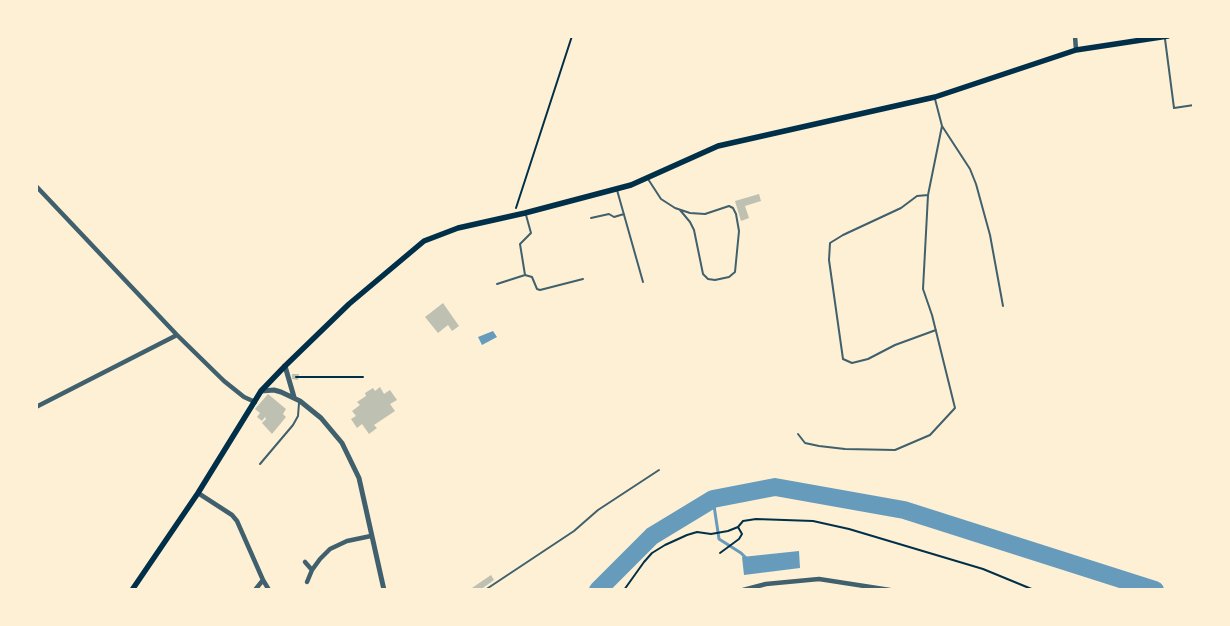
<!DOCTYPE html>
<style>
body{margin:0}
#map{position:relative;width:1230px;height:626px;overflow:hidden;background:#fdf0d5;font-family:"Work Sans",sans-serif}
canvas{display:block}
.frame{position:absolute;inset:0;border:38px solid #fdf0d5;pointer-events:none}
</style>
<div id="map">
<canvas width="1230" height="626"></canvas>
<div class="frame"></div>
</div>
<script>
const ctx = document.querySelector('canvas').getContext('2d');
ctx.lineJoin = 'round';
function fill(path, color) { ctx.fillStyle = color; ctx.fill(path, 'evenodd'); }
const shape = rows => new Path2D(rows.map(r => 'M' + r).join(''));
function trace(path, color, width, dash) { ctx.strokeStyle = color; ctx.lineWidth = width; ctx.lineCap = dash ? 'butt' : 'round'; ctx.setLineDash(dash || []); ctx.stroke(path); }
const water = shape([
 [493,331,497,337,482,345,478,337],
 [799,551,800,568,744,575,742,557]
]);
const stream = shape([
 [713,499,719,539,741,553,747,559]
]);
const river = shape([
 [598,590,652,536,713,499,775,487,904,510,1155,590]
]);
const building = shape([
 [759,194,761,201,745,206,749,218,741,221,735,201],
 [443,303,459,326,452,331,448,325,438,333,425,317],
 [292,374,299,374,298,380,292,379],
 [380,387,384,394,390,390,397,400,390,404,395,411,374,425,377,428,369,434,362,424,357,428,351,419,356,416,352,411,360,405,357,402,366,396,365,393,373,388,375,391],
 [268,394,286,409,283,414,286,417,272,434,262,423,266,419,265,417,262,421,257,417,260,413,255,409],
 [491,575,494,580,480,590,469,590]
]);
const path = shape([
 [516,208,572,36],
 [296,377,363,377],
 [720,553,739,539,742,534,738,527],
 [624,590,644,562,652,553,665,545,687,535,697,532,711,534,728,531,738,527,743,521,756,519,813,521,849,529,983,569,1034,590]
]);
const service = shape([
 [1165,39,1174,108,1194,105],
 [935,99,942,126,970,169,976,184,990,235,1003,306],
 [648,179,661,199,675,208,690,213,705,214,729,206,733,208,736,214,739,231,735,272,729,277,715,280,708,279,703,274,694,230,690,222,680,210],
 [617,190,643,282],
 [928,195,917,196,901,208,843,235,830,243,829,260,843,359,852,363,868,359,895,345,936,330],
 [591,218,609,214,614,217,624,214],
 [525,275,532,277,537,289,540,290,583,279],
 [497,284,525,275,520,244,531,233,526,215],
 [798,434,805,443,819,446,845,449,895,450,930,435,955,408,932,315,923,289,928,195,942,126],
 [260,464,293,425,298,416,299,403],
 [485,590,574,531,598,510,659,470]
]);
const minor = shape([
 [1075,36,1076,50],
 [36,186,177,335,224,381,244,397,255,402],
 [36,407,177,335],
 [198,493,232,515,237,521,263,580,255,590],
 [305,562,312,570],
 [263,580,269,590],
 [307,582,312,570,320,559,330,549,347,541,371,536],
 [743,590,766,584,819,579,890,590]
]);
const tertiary = shape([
 [285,366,294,397],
 [261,391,274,390,281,392,300,401,321,418,342,443,359,478,384,590]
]);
const secondary = shape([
 [132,590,198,493,261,391,285,366,349,304,424,241,458,228,525,213,631,185,718,146,935,97,1076,50,1168,36]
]);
fill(water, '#669bbc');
trace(stream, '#669bbc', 3);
trace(river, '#669bbc', 18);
fill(building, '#bec0b2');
trace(path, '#003049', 2);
trace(service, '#3f606c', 2);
trace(minor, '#3f606c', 4.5);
trace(tertiary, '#3f606c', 5);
trace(secondary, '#003049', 5.5);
</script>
